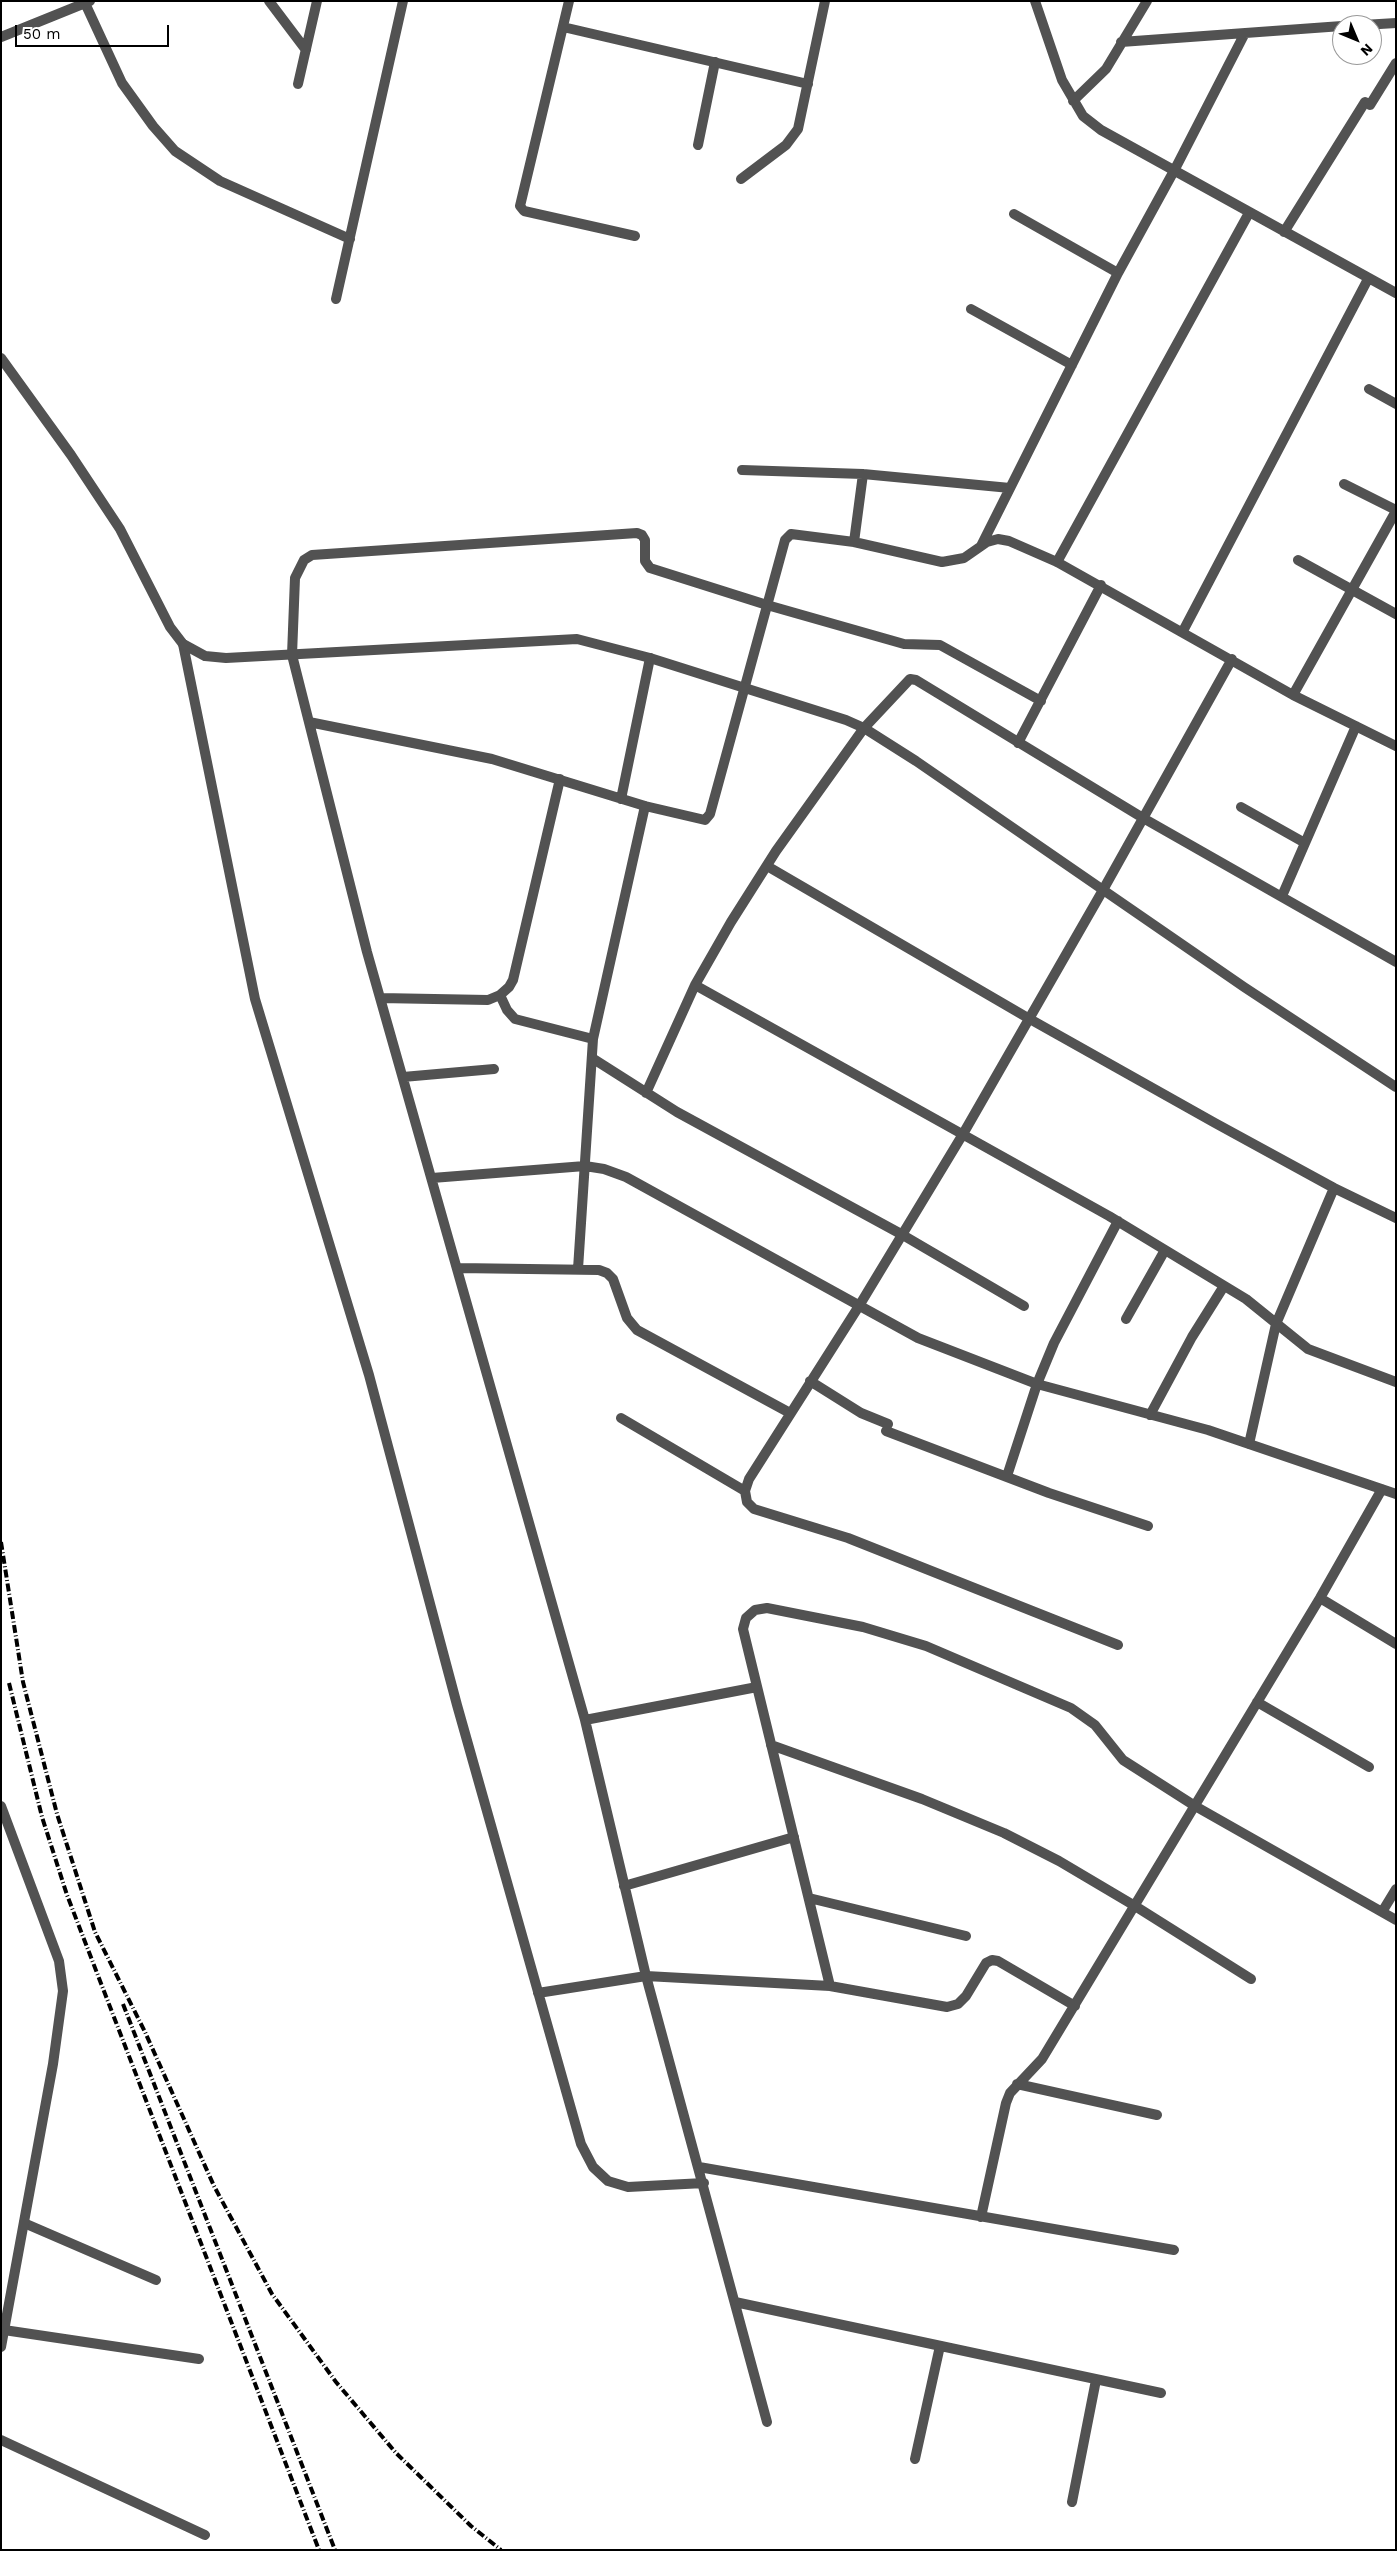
<!DOCTYPE html>
<style>
body{margin:0}
#map{position:relative;width:1397px;height:2551px;overflow:hidden;background:#fff;font-family:"Work Sans",sans-serif}
canvas{display:block}
.frame{position:absolute;inset:0;border:2px solid #000;pointer-events:none}
.north{position:absolute;left:1332px;top:15px;width:50px;height:50px;box-sizing:border-box;background:#fff;border:1px solid #999;border-radius:50%;rotate:135deg;font-size:14px;font-weight:700;line-height:20px;text-align:center;color:#000}
.north::after{content:'';display:block;margin:auto;width:18px;height:22px;background:#000;clip-path:polygon(50% 0,100% 100%,50% 72%,0 100%)}
.scale{position:absolute;left:15px;top:25px;width:154px;height:22px;box-sizing:border-box;border:2px solid #000;border-top:0;padding-left:6px;font-size:15px;line-height:18px;white-space:nowrap;color:#000;-webkit-text-stroke:4px #fff;paint-order:stroke}
</style>
<div id="map">
<canvas width="1397" height="2551"></canvas>
<div class="frame"></div>
<div class="north">N</div>
<div class="scale">50 m</div>
</div>
<script>
const ctx = document.querySelector('canvas').getContext('2d');
ctx.lineJoin = 'round';
const shape = rows => new Path2D(rows.map(r => 'M' + r).join(''));
function trace(path, color, width, dash) { ctx.strokeStyle = color; ctx.lineWidth = width; ctx.lineCap = dash ? 'butt' : 'round'; ctx.setLineDash(dash || []); ctx.stroke(path); }
const service = shape([
 [698,145,715,62],
 [24,2223,156,2280],
 [4,2330,199,2359],
 [1,2440,205,2535]
]);
const minor = shape([
 [84,1,122,83,153,126,175,151,220,181,350,239],
 [269,1,306,50],
 [569,1,520,206,524,211,635,236],
 [1035,1,1062,80,1083,116,1101,130,1396,293],
 [1363,25,1396,23],
 [563,27,808,84],
 [1,37,90,1],
 [1121,42,1342,26],
 [298,84,317,1],
 [1073,101,1106,69,1147,1],
 [1370,105,1396,63],
 [741,179,786,145,798,129,825,1],
 [1014,214,1118,273],
 [1284,232,1365,102],
 [336,299,403,1],
 [971,309,1072,365],
 [1369,389,1396,404],
 [742,470,863,474,1010,488],
 [1344,484,1396,510],
 [854,542,863,474],
 [981,546,1118,273,1175,169,1245,33],
 [1298,560,1396,614],
 [1057,562,1249,213],
 [1183,631,1368,279],
 [183,644,255,999,369,1375,457,1705,581,2144,593,2167,608,2181,628,2187,704,2183],
 [1293,695,1396,511],
 [309,722,492,759,645,806,705,820,710,814,785,540,791,534,854,542,942,562,964,558,987,542,998,539,1009,541,1057,562,1293,695,1396,746],
 [1018,743,1101,585],
 [621,799,650,658],
 [1241,807,1305,843],
 [767,866,1028,1018,1215,1123,1334,1188,1396,1218],
 [1282,896,1356,726],
 [695,985,1109,1216,1246,1299,1308,1349,1396,1382],
 [500,995,507,1010,515,1019,593,1039],
 [380,998,488,1000,500,995,509,987,513,980,560,779],
 [592,1058,677,1112,901,1234,1024,1306],
 [403,1077,494,1069],
 [646,1093,695,985,731,922,776,851,864,728,910,679,916,680,1143,818,1396,962],
 [432,1178,585,1166,604,1169,626,1177,918,1338,1037,1384,1208,1430,1396,1494],
 [458,1268,599,1270,607,1273,613,1279,627,1318,637,1330,790,1413],
 [578,1269,593,1039,645,806],
 [1126,1319,1165,1250],
 [810,1381,861,1413,888,1424],
 [1150,1415,1192,1337,1224,1286],
 [621,1418,745,1491],
 [886,1431,1049,1493,1148,1526],
 [1249,1444,1276,1324,1334,1188],
 [1007,1476,1037,1384,1054,1343,1118,1221],
 [1320,1598,1396,1644],
 [1118,1645,848,1538,754,1509,747,1502,745,1491,749,1479,859,1306,963,1134,1103,890,1232,659],
 [1257,1702,1369,1767],
 [585,1720,757,1687],
 [771,1745,922,1799,1004,1833,1059,1861,1135,1906,1251,1979],
 [1,1806,59,1961,63,1991,53,2064,1,2347],
 [624,1886,794,1837],
 [809,1898,966,1936],
 [1382,1912,1396,1889],
 [830,1986,743,1629,746,1618,755,1610,767,1608,863,1627,926,1646,1071,1708,1095,1725,1123,1760,1195,1806,1396,1920],
 [538,1993,646,1976,830,1986,947,2007,958,2004,966,1996,986,1963,992,1960,998,1961,1075,2006],
 [1017,2084,1157,2115],
 [699,2167,1174,2250],
 [981,2217,1006,2103,1010,2093,1042,2059,1320,1598,1382,1489],
 [735,2302,1161,2393],
 [767,2422,646,1976,585,1720,367,952,292,655,295,578,304,560,312,555,637,533,642,535,645,540,645,561,650,568,767,605,904,644,940,645,1041,701],
 [915,2459,940,2346],
 [1072,2502,1096,2380]
]);
const tertiary = shape([
 [1,358,71,455,120,529,170,627,183,644,205,656,226,658,577,639,650,658,846,720,864,728,916,761,1244,987,1396,1087]
]);
const rail = shape([
 [1,1542,23,1682,57,1814,95,1932,145,2032,214,2186,272,2294,336,2382,396,2453,471,2526,501,2550],
 [9,1683,42,1817,67,1895,319,2550],
 [123,2004,335,2550]
]);
trace(service, '#525252', 10);
trace(minor, '#525252', 10);
trace(tertiary, '#525252', 10);
trace(rail, '#000', 4, [8, 2.5, 1, 2.5]);
</script>
